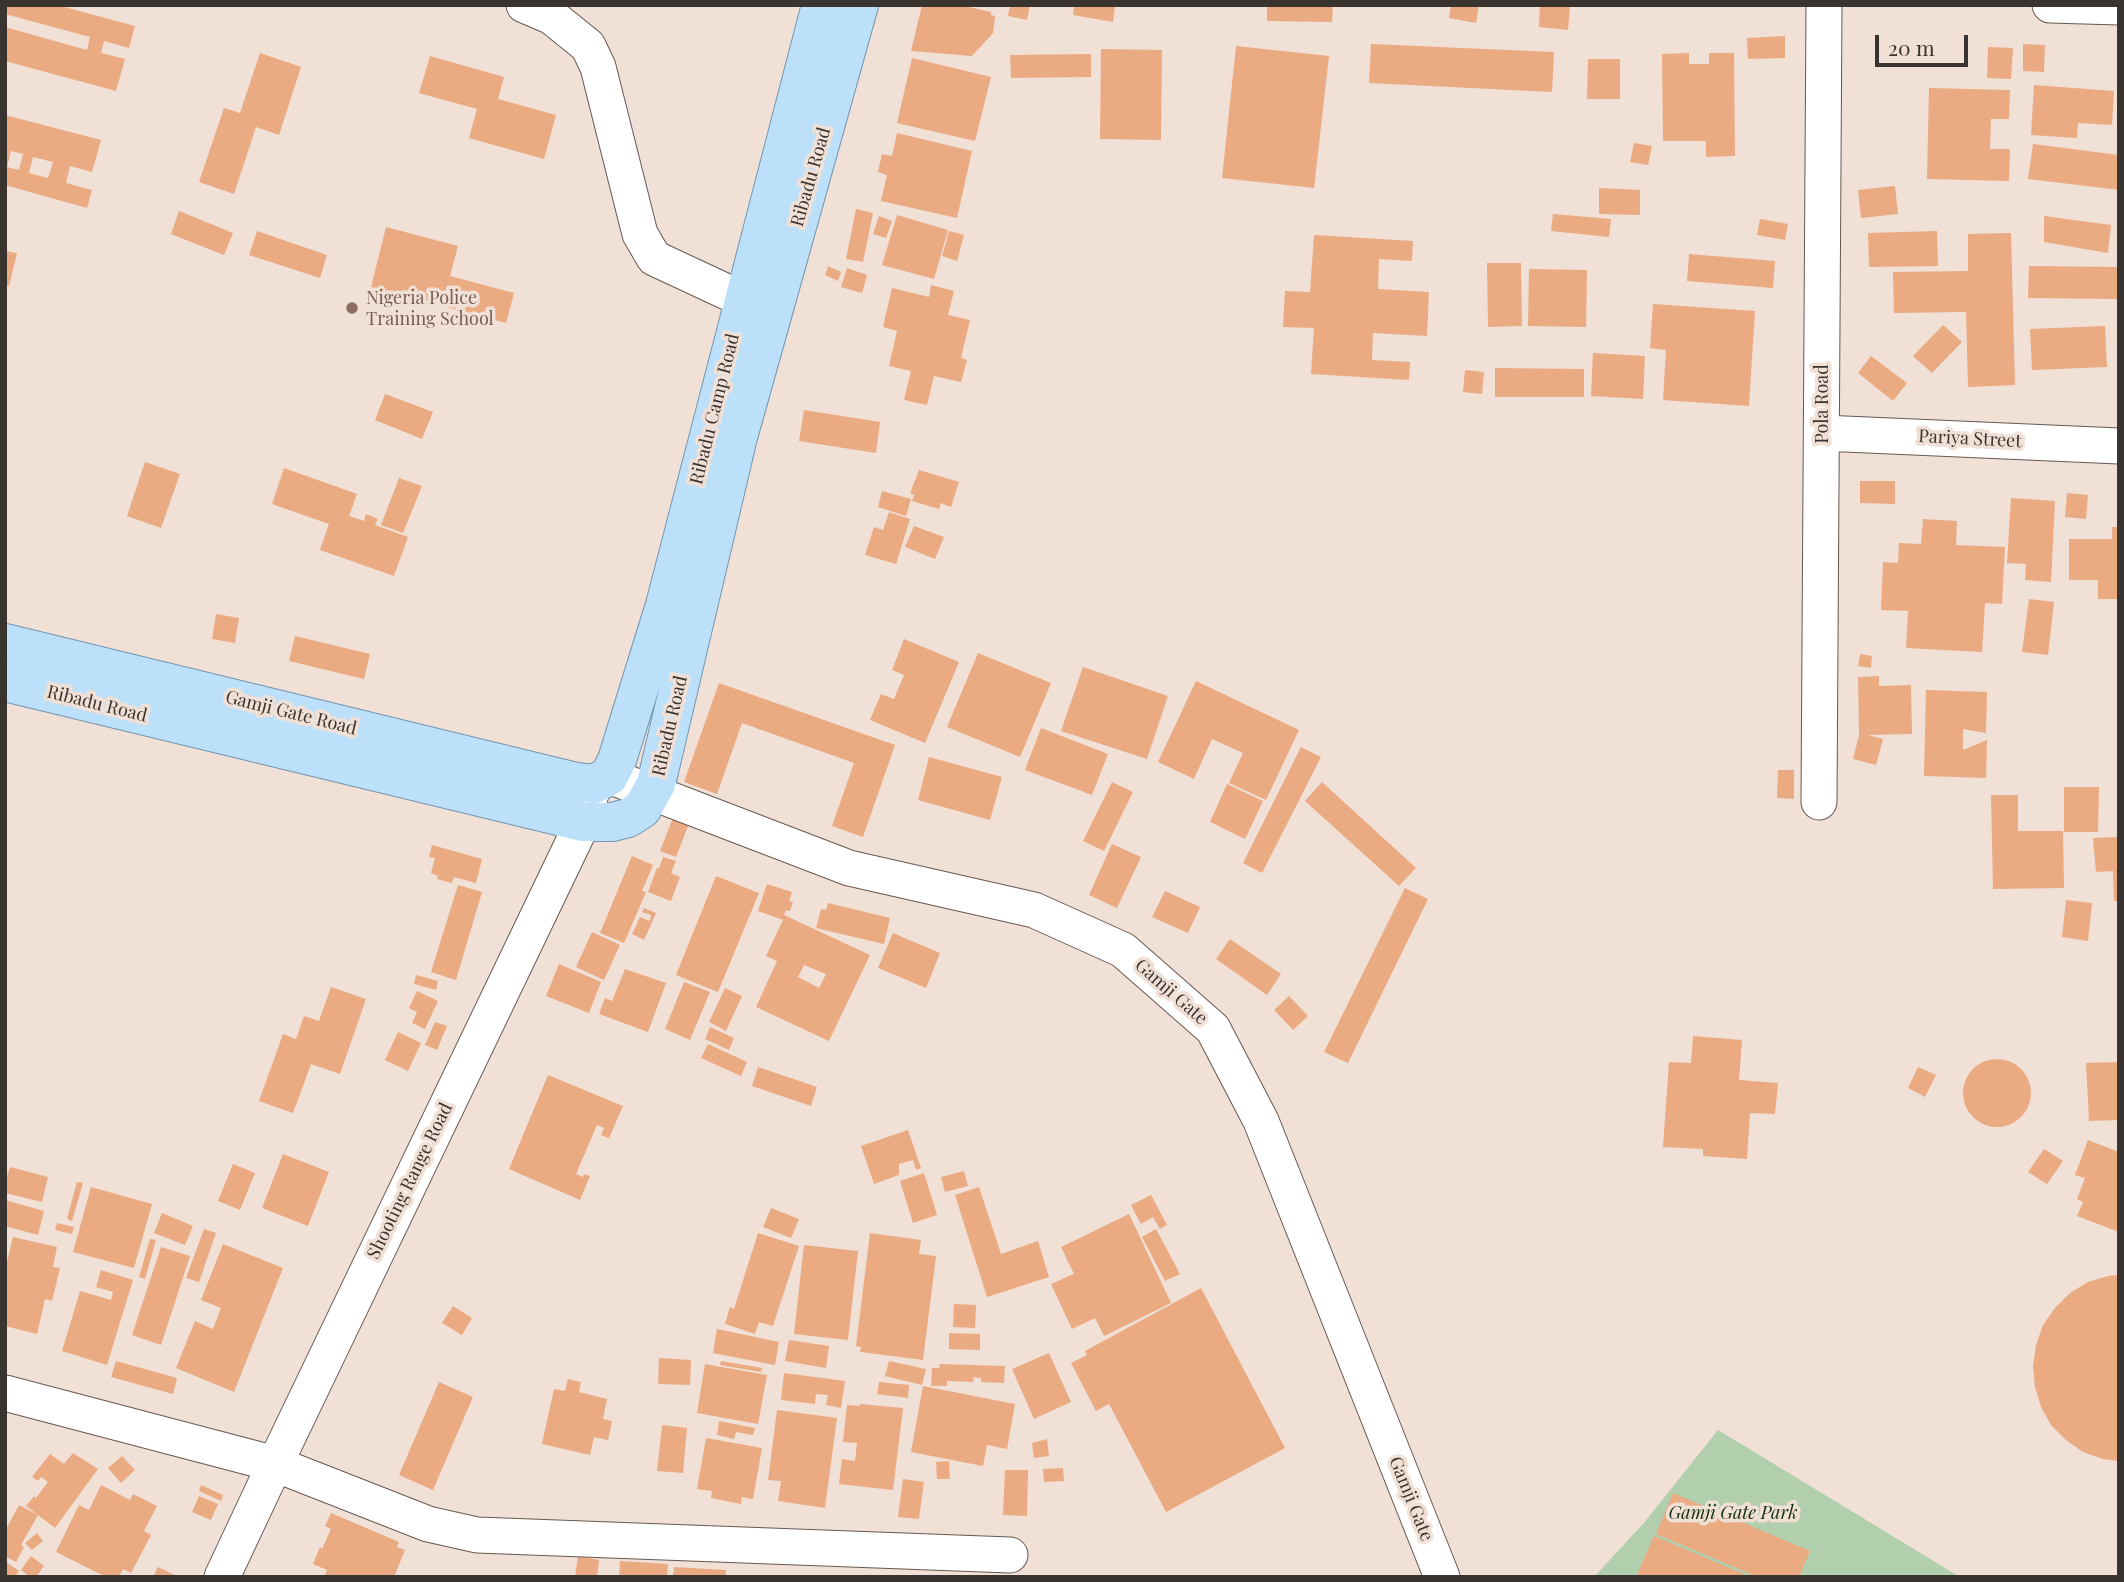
<!DOCTYPE html>
<style>
body{margin:0}
#map{position:relative;width:2124px;height:1582px;overflow:hidden;background:#f1e0d6;font-family:"Playfair Display",serif}
canvas{display:block}
.frame{position:absolute;inset:0;border:7px solid #3a3430;pointer-events:none}
.scale{position:absolute;left:1875px;top:35px;width:93px;height:32px;box-sizing:border-box;border:4px solid #3a3430;border-top:0;padding-left:9px;font-size:21px;line-height:24px;white-space:nowrap;color:#3a3430;-webkit-text-stroke:5px #f1e0d6;paint-order:stroke}
</style>
<div id="map">
<canvas width="2124" height="1582"></canvas>
<div class="frame"></div>
<div class="scale">20 m</div>
</div>
<script>
const ctx = document.querySelector('canvas').getContext('2d');
ctx.lineJoin = 'round';
function fill(path, color) { ctx.fillStyle = color; ctx.fill(path, 'evenodd'); }
const shape = rows => new Path2D(rows.map(r => 'M' + r).join(''));
function trace(path, color, width, dash) { ctx.strokeStyle = color; ctx.lineWidth = width; ctx.lineCap = dash ? 'butt' : 'round'; ctx.setLineDash(dash || []); ctx.stroke(path); }
function drawText(font, color, halo, rows, align = 'center') {
  ctx.font = font + ' "Playfair Display",serif'; ctx.lineWidth = 7; ctx.setLineDash([]); ctx.textBaseline = 'middle'; ctx.strokeStyle = halo; ctx.fillStyle = color; for (const [text, x, y, turn = 0] of rows) {
    ctx.save(); ctx.translate(x, y); ctx.rotate((+turn || 0) * Math.PI / 180); ctx.textAlign = isNaN(turn) ? turn : align; if (halo) ctx.strokeText(text, 0, 0); ctx.fillText(text, 0, 0); ctx.restore();
  }
}
const green = shape([
 [1718,1430,1960,1577,1594,1577,1643,1524]
]);
const building = shape([
 [5,5,57,5,135,26,129,48,104,41,101,53,125,59,116,91,5,61,5,27,87,50,90,37,5,14],
 [922,5,960,5,991,12,991,15,995,16,993,33,972,56,911,51],
 [1010,5,1030,5,1027,20,1008,16],
 [1074,5,1115,5,1113,22,1073,15],
 [1267,5,1333,5,1332,22,1267,21],
 [1451,5,1479,5,1476,23,1449,18],
 [1540,5,1570,7,1568,30,1539,27],
 [1785,36,1785,58,1748,59,1747,38],
 [1371,44,1554,52,1552,92,1369,83],
 [2023,44,2045,45,2044,72,2023,71],
 [1236,46,1329,56,1314,188,1222,178],
 [1988,47,2013,48,2011,79,1987,78],
 [1101,49,1162,50,1161,140,1100,139],
 [260,53,301,67,279,135,256,127,234,194,199,182,224,108,240,113],
 [1689,53,1689,64,1709,64,1709,53,1734,53,1735,156,1706,157,1706,141,1663,141,1662,54],
 [1091,54,1091,77,1011,78,1010,55],
 [430,56,504,77,498,99,556,115,544,159,469,138,477,109,419,93],
 [912,58,991,77,975,141,897,123],
 [1588,59,1620,59,1620,99,1587,99],
 [2034,85,2114,91,2112,125,2078,123,2077,138,2031,135],
 [1929,88,2010,90,2009,119,1991,119,1990,149,2010,149,2009,181,1927,179],
 [5,115,101,140,92,172,70,166,66,183,92,190,87,208,5,185],
 [11,151,23,154,19,170,7,167],
 [33,157,53,162,48,178,29,173],
 [897,133,972,151,957,218,881,201,887,175,878,172,882,154,892,156],
 [1634,143,1652,146,1648,165,1630,162],
 [2033,144,2119,155,2119,190,2028,179],
 [1895,186,1898,214,1861,218,1858,190],
 [1599,188,1640,190,1640,215,1599,214],
 [856,209,873,213,863,262,846,259],
 [179,211,233,233,224,255,171,234],
 [1553,214,1611,219,1609,237,1551,231],
 [897,215,948,230,934,279,882,265],
 [879,216,892,221,886,238,873,234],
 [2044,216,2111,225,2108,253,2044,242],
 [1760,219,1788,224,1785,240,1757,235],
 [386,227,458,246,450,276,514,293,506,323,371,287],
 [257,231,327,255,320,278,249,255],
 [949,231,964,235,957,261,942,256],
 [1937,231,1938,266,1869,267,1868,233],
 [2011,233,2015,385,1968,387,1966,312,1894,313,1893,272,1968,271,1968,234],
 [1314,235,1413,241,1412,261,1379,259,1378,289,1429,292,1427,336,1373,333,1372,360,1410,362,1409,380,1311,374,1314,328,1283,327,1285,291,1310,292],
 [5,251,17,253,9,286,5,285],
 [1689,254,1775,261,1773,288,1687,281],
 [1487,263,1521,263,1522,326,1488,327],
 [828,266,841,272,838,281,825,275],
 [2029,266,2117,267,2117,299,2028,298],
 [847,268,867,275,862,293,841,287],
 [1529,269,1587,270,1586,327,1528,326],
 [931,285,954,291,948,315,970,320,961,358,967,360,961,382,934,376,927,405,904,400,911,371,889,366,897,331,883,327,892,288,929,297],
 [1653,304,1755,311,1749,406,1663,400,1666,350,1650,348],
 [1943,325,1962,342,1932,373,1913,356],
 [2105,326,2107,367,2032,370,2030,329],
 [1593,353,1645,356,1643,399,1591,396],
 [1871,356,1907,383,1893,401,1858,373],
 [1495,368,1584,369,1584,397,1495,397],
 [1465,370,1484,372,1482,394,1463,392],
 [385,394,433,412,422,439,375,420],
 [804,410,880,422,876,453,799,441],
 [145,462,180,474,161,528,127,516],
 [284,468,357,494,349,516,364,521,366,514,378,519,375,525,408,537,394,576,320,550,329,524,272,504],
 [919,470,959,482,951,507,941,503,939,509,912,501,914,495,910,493],
 [399,478,422,486,403,533,381,525],
 [1860,481,1895,481,1895,504,1860,503],
 [882,491,911,499,906,516,878,507],
 [2067,493,2088,495,2086,519,2065,517],
 [2011,498,2055,501,2051,582,2025,580,2026,564,2007,563],
 [889,512,910,519,896,564,865,555,874,527,883,530],
 [1923,519,1957,521,1956,545,2005,547,2002,604,1985,603,1982,652,1906,648,1908,611,1881,610,1883,562,1898,563,1899,543,1921,544],
 [914,526,944,537,935,559,905,547],
 [2112,527,2119,527,2119,599,2098,599,2098,580,2069,580,2069,539,2112,539],
 [2029,599,2054,602,2048,655,2022,652],
 [216,614,239,618,235,643,212,639],
 [295,636,370,654,364,679,289,661],
 [904,639,959,662,925,743,870,720,881,694,894,699,904,675,892,670],
 [978,653,1051,683,1020,757,947,727],
 [1860,654,1872,656,1871,668,1858,666],
 [1083,667,1168,696,1147,759,1061,731],
 [1879,676,1879,686,1911,685,1912,734,1868,735,1883,739,1876,765,1853,759,1859,735,1858,677],
 [1196,681,1299,730,1266,800,1229,783,1243,753,1212,739,1194,779,1158,762],
 [719,683,895,745,863,837,832,826,854,763,742,723,717,794,684,782],
 [1926,690,1987,692,1986,733,1963,729,1963,750,1987,740,1986,778,1924,776],
 [1041,728,1108,754,1092,795,1025,770],
 [1301,747,1321,757,1262,873,1243,863],
 [929,757,1002,777,990,820,918,800],
 [1778,770,1794,770,1794,799,1777,798],
 [1112,782,1133,792,1104,851,1083,841],
 [1322,782,1416,868,1399,886,1305,801],
 [1227,784,1263,801,1245,839,1210,822],
 [2064,787,2099,787,2098,832,2064,832],
 [1991,795,2018,795,2018,831,2063,831,2064,888,1993,889],
 [678,805,694,811,676,857,660,851],
 [2119,837,2119,901,2114,901,2113,871,2096,872,2093,838],
 [1112,844,1141,857,1117,908,1089,895],
 [432,845,482,859,476,883,454,877,452,883,437,879,438,876,431,873,435,858,429,857],
 [632,856,653,865,642,891,646,892,624,943,600,933],
 [663,857,676,861,671,873,680,877,671,901,648,892,657,868,659,868],
 [716,876,759,893,718,992,676,975],
 [767,884,792,892,789,901,793,902,790,911,786,910,784,915,870,955,829,1041,756,1007,777,961,766,956,783,920,758,911],
 [804,965,826,974,819,988,798,977],
 [458,885,482,892,456,980,431,972],
 [1405,888,1428,899,1348,1063,1324,1052],
 [1165,891,1200,907,1188,933,1152,917],
 [2066,900,2092,903,2088,941,2062,937],
 [828,903,890,918,884,944,816,928,821,909,826,910],
 [644,908,656,913,644,940,632,934,640,917,650,921,651,915,642,912],
 [592,932,620,945,604,980,576,967],
 [893,933,940,953,926,988,878,968],
 [1230,939,1281,974,1267,995,1216,959],
 [559,964,601,982,589,1013,546,996],
 [625,969,666,983,648,1032,599,1014,605,998,612,1001],
 [416,975,438,981,436,990,414,984],
 [684,982,710,992,690,1040,665,1029],
 [331,987,366,999,340,1074,311,1064,293,1113,259,1101,283,1034,296,1039,304,1016,319,1021],
 [725,988,742,996,726,1031,709,1022],
 [417,991,438,1001,425,1029,412,1023,417,1012,409,1008],
 [1289,996,1308,1016,1293,1030,1274,1010],
 [435,1022,447,1026,437,1050,425,1045],
 [710,1027,734,1038,729,1050,705,1039],
 [398,1032,421,1043,408,1071,385,1060],
 [1693,1036,1742,1040,1739,1080,1778,1083,1775,1114,1750,1113,1747,1159,1703,1156,1703,1149,1663,1147,1669,1062,1691,1063],
 [708,1044,747,1062,741,1076,701,1058],
 '1963 1093a34 34 0 1 1 68 0a34 34 0 1 1-68 0Z',
 [2119,1062,2119,1120,2089,1121,2086,1063],
 [758,1067,817,1087,811,1106,752,1086],
 [1918,1067,1936,1075,1925,1097,1908,1088],
 [548,1075,623,1106,609,1138,601,1135,604,1128,597,1125,576,1174,583,1177,584,1174,590,1176,580,1200,509,1169],
 [908,1130,921,1168,916,1170,913,1160,899,1164,899,1175,874,1184,861,1146],
 [2088,1140,2119,1152,2119,1232,2077,1216,2083,1202,2077,1199,2085,1178,2075,1175],
 [2044,1149,2063,1161,2047,1184,2028,1172],
 [283,1154,329,1172,308,1226,262,1208],
 [233,1164,255,1173,240,1210,218,1201],
 [10,1167,48,1177,42,1202,5,1193,5,1183],
 [964,1171,968,1186,945,1192,941,1177],
 [924,1173,937,1215,913,1223,900,1181],
 [77,1182,83,1183,72,1221,67,1219],
 [91,1187,152,1204,134,1268,73,1252],
 [979,1187,1001,1254,1038,1241,1049,1277,987,1297,955,1195],
 [1151,1195,1167,1225,1160,1229,1153,1217,1141,1224,1131,1205],
 [5,1200,44,1211,38,1235,5,1226],
 [771,1208,799,1219,791,1238,763,1227],
 [162,1213,193,1226,185,1245,154,1233],
 [1129,1214,1171,1303,1104,1336,1095,1318,1072,1329,1051,1284,1074,1274,1061,1247],
 [57,1223,74,1227,72,1234,55,1230],
 [204,1229,216,1233,199,1282,186,1278],
 [1156,1229,1180,1274,1165,1281,1142,1237],
 [758,1233,799,1246,773,1326,759,1322,755,1334,725,1324,730,1307,734,1309],
 [870,1233,921,1240,919,1254,936,1256,923,1360,860,1352,861,1347,856,1346],
 [13,1237,57,1247,53,1267,60,1268,52,1301,45,1299,37,1334,5,1326,5,1270],
 [150,1239,156,1240,145,1279,139,1277],
 [223,1244,283,1268,234,1392,176,1368,195,1321,213,1329,221,1308,201,1300],
 [804,1245,858,1251,848,1340,794,1334],
 [161,1247,190,1256,161,1345,132,1335],
 [101,1270,133,1280,107,1365,62,1351,80,1291,111,1300,113,1292,96,1287],
 [2119,1275,2119,1461,2103,1459,2083,1452,2066,1440,2051,1425,2041,1407,2035,1387,2033,1366,2036,1345,2043,1325,2055,1308,2070,1293,2088,1282,2108,1276],
 [1201,1288,1285,1448,1166,1512,1109,1404,1096,1411,1071,1363,1087,1355,1085,1351],
 [954,1304,976,1305,975,1328,953,1327],
 [453,1306,472,1318,462,1335,442,1323],
 [717,1329,779,1342,775,1365,713,1353],
 [949,1333,980,1334,980,1350,949,1349],
 [789,1340,829,1346,826,1368,785,1361],
 [1049,1353,1071,1402,1034,1419,1012,1369],
 [659,1358,691,1360,690,1385,658,1384],
 [116,1361,177,1378,173,1394,111,1377],
 [721,1361,762,1368,761,1372,720,1365],
 [889,1361,926,1369,922,1385,885,1376],
 [705,1364,767,1375,758,1424,697,1413],
 [939,1364,1005,1366,1004,1383,981,1382,981,1378,973,1377,974,1382,947,1381,947,1386,931,1386,932,1368,940,1368],
 [784,1373,845,1381,841,1408,826,1405,828,1395,816,1394,815,1404,781,1400],
 [568,1379,581,1382,579,1392,607,1399,603,1419,612,1421,608,1440,594,1437,590,1455,542,1444,554,1389,565,1391],
 [439,1382,473,1397,433,1490,399,1475],
 [879,1382,909,1385,908,1398,877,1394],
 [923,1386,1015,1404,1007,1449,987,1445,983,1466,911,1452],
 [860,1404,903,1408,893,1490,839,1484,842,1459,855,1461,857,1443,843,1442,847,1405,860,1406],
 [777,1410,837,1418,825,1508,778,1501,781,1481,768,1480],
 [719,1421,755,1428,753,1435,736,1432,734,1439,717,1435],
 [662,1425,687,1428,683,1473,657,1471],
 [706,1438,762,1448,753,1499,742,1497,741,1504,711,1498,712,1491,697,1489],
 [1047,1439,1049,1456,1034,1458,1032,1443],
 [73,1453,98,1469,55,1528,26,1506,34,1496,36,1498,48,1482,41,1477,38,1481,32,1477,50,1454,64,1464],
 [122,1456,135,1470,121,1483,108,1468],
 [949,1461,950,1479,937,1479,936,1462],
 [1063,1468,1064,1481,1044,1482,1043,1469],
 [1005,1470,1028,1470,1027,1516,1003,1515],
 [903,1479,924,1482,919,1519,898,1517],
 [101,1485,130,1500,133,1494,157,1506,144,1531,151,1535,131,1573,123,1569,119,1577,106,1577,56,1552,79,1505,89,1510],
 [201,1485,223,1495,221,1501,199,1491],
 [1673,1493,1810,1551,1799,1577,1750,1577,1751,1574,1656,1534],
 [199,1496,218,1504,211,1520,192,1512],
 [19,1505,38,1515,21,1545,24,1547,16,1562,5,1556,5,1531],
 [331,1513,399,1542,397,1547,405,1550,394,1577,329,1577,325,1575,327,1570,313,1564,320,1547,322,1549,331,1529,325,1526],
 [37,1533,43,1541,32,1550,25,1543],
 [1654,1536,1744,1574,1743,1577,1636,1577],
 [31,1556,44,1566,36,1577,30,1577,21,1570],
 [578,1556,599,1560,597,1577,575,1577],
 [5,1561,19,1571,15,1577,5,1577],
 [620,1561,668,1564,667,1577,619,1577],
 [158,1567,179,1577,153,1577],
 [674,1567,726,1570,726,1577,673,1577]
]);
const street = shape([
 [524,5,552,17,588,46,598,67,640,234,654,258,744,300],
 [2050,5,2119,7],
 [1822,433,2119,446],
 [609,776,849,868,1034,910,1123,950,1213,1029,1261,1121,1442,1577],
 [1819,802,1824,5],
 [5,1393,275,1464,428,1524,477,1535,1010,1555],
 [222,1577,275,1464,583,822,591,794]
]);
const primary = shape([
 [5,643,576,782,594,784,609,776,617,760,665,605,821,5],
 [5,682,583,822,612,822,628,818,642,809,656,784,738,437,859,5]
]);
const markers = [
 [352,308,7,"#8d6e63"]
];
const streetNames = [
 ["Ribadu Road",811,177,-74],
 ["Pola Road",1822,404,-90],
 ["Ribadu Camp Road",715,409,-76],
 ["Pariya Street",1970,439,3],
 ["Ribadu Road",97,704,14],
 ["Gamji Gate Road",291,713,14],
 ["Ribadu Road",670,726,-77],
 ["Gamji Gate",1171,992,41],
 ["Shooting Range Road",410,1181,-64],
 ["Gamji Gate",1411,1499,68]
];
const educationNames = [
 ["Nigeria Police",366,298],
 ["Training School",366,319]
];
const parkNames = [
 ["Gamji Gate Park",1733,1513]
];
fill(green, '#b2cfad');
fill(building, '#eaaa82');
trace(street, '#675950', 37);
trace(primary, '#7396b1', 40);
trace(street, '#fff', 35);
trace(primary, '#bde0fa', 38);
for (const [x, y, r, color] of markers) { const dot = new Path2D(); dot.arc(x, y, r, 0, 2 * Math.PI); ctx.fillStyle = color; ctx.fill(dot); trace(dot, '#f1e0d6', 2.5); }
drawText('18px', '#3a3430', '#f1e0d6', streetNames);
drawText('18px', '#785e54', '#f1e0d6', educationNames, 'left');
drawText('italic 18px', '#11310b', '#f1e0d6', parkNames);
</script>
